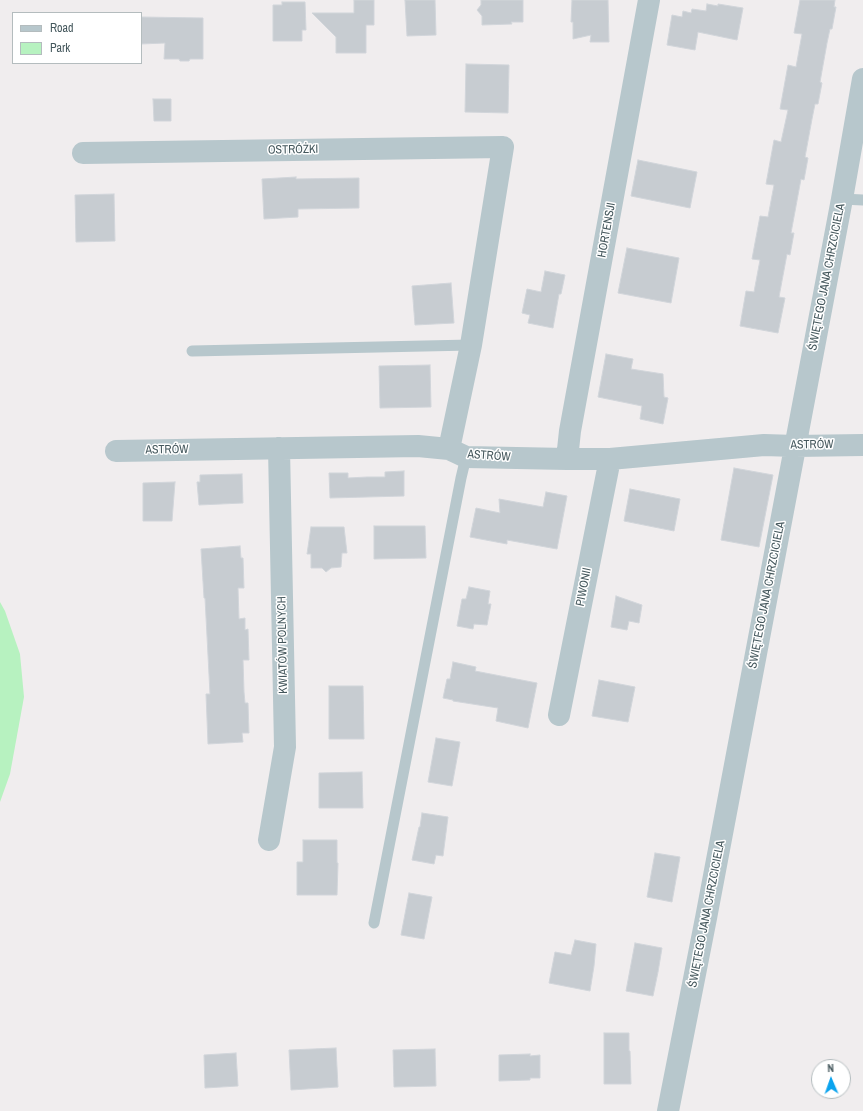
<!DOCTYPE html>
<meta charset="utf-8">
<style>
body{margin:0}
#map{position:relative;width:863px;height:1111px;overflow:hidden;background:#f0edee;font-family:"Archivo Narrow",sans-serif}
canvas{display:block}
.legend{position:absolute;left:12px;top:12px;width:130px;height:52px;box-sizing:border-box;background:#fff;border:1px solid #b4bcbe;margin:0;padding:5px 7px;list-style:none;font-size:12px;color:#44575c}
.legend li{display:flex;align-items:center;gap:8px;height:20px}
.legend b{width:20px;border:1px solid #b4bcbe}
.north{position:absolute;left:811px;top:1059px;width:40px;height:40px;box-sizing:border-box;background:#fff;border:1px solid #b4bcbe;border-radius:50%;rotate:358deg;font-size:11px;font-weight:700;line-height:16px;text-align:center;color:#44575c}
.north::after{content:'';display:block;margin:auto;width:14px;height:18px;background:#0aa3ee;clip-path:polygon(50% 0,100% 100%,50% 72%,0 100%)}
</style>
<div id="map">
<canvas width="863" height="1111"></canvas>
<ul class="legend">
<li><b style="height:5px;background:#b7c7cc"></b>Road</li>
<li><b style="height:11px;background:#b7f2c0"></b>Park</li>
</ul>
<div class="north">N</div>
</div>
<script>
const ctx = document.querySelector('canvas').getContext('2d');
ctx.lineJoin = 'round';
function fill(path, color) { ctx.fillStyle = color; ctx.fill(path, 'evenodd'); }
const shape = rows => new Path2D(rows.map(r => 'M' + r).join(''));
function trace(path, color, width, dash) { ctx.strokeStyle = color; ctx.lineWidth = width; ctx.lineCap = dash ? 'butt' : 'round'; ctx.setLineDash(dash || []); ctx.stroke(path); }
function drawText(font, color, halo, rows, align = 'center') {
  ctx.font = font + ' "Archivo Narrow",sans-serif'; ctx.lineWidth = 3; ctx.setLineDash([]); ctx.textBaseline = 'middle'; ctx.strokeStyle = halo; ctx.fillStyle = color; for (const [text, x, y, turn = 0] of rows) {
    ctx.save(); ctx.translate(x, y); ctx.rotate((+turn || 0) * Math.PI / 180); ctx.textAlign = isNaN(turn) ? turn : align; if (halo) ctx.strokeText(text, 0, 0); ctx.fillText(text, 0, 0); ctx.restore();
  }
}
const green = shape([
 [0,602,5,611,20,654,24,697,10,774,0,802]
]);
const building = shape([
 [354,0,374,0,374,25,366,25,366,53,336,53,336,37,312,13,354,13,354,0],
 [405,0,435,0,436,35,407,36,405,0],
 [481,0,523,0,523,22,511,22,512,24,482,25,482,16,477,10,481,5,481,0],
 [572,0,608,0,609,42,590,42,591,35,573,39,573,22,571,22,572,0],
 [800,0,835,0,834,7,836,7,832,29,830,29,827,43,820,82,822,83,818,104,815,104,812,119,805,157,808,158,804,180,801,179,791,233,794,233,790,255,787,254,779,297,785,298,778,333,740,326,746,291,754,292,760,260,752,259,760,216,768,217,774,185,766,184,774,140,781,142,788,110,780,109,788,65,796,67,802,34,794,33,800,0],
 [282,2,305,2,306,30,302,30,302,41,273,41,273,5,282,5,282,2],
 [707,4,718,6,718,4,743,8,737,40,698,32,695,50,667,45,672,15,682,17,683,11,691,13,692,9,706,11,707,4],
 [141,17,203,18,203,59,190,59,189,61,180,61,179,59,164,59,165,43,141,44,141,17],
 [466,64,509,65,508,113,465,112,466,64],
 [153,99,171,99,171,121,154,121,153,99],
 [638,160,697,172,690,208,631,196,638,160],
 [296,177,296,179,359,178,359,208,298,209,298,217,264,219,262,179,296,177],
 [114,194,115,241,76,242,75,195,114,194],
 [627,248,679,258,671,303,618,293,627,248],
 [545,271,565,275,561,294,559,294,553,328,528,323,530,315,522,313,527,289,541,292,545,271],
 [451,283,454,323,415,325,412,286,451,283],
 [606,354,633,359,631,369,663,374,664,397,668,398,663,424,640,419,642,406,598,397,606,354],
 [430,365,431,407,380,408,379,366,430,365],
 [734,468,773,475,759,547,721,540,734,468],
 [404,471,404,496,330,498,329,473,348,473,348,478,367,477,385,477,385,472,404,471],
 [242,474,243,503,199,505,197,482,200,482,200,475,242,474],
 [175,482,172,521,143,521,143,483,175,482],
 [630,489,680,499,674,531,624,521,630,489],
 [546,492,567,496,557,549,507,540,507,544,470,537,476,508,500,513,499,499,543,507,546,492],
 [374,526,425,526,426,558,374,559,374,526],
 [311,527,344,527,347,553,342,553,341,567,331,568,326,572,322,568,311,568,311,554,307,554,311,527],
 [240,546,241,558,243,558,244,588,238,588,239,619,245,618,245,630,248,629,249,660,243,660,244,692,245,703,248,703,249,733,242,733,243,742,208,744,206,694,210,694,207,636,205,598,204,598,201,549,240,546],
 [469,587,490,591,488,604,491,604,487,625,474,624,473,629,457,626,462,599,466,599,469,587],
 [616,596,642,605,639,623,629,621,627,630,611,627,616,596],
 [453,662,476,667,475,671,537,683,528,728,496,721,498,708,453,701,453,700,443,698,447,679,450,679,453,662],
 [599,680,635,687,628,722,592,716,599,680],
 [329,686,363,686,364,739,329,739,329,686],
 [436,738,460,742,452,786,428,782,436,738],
 [362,772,363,808,319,808,319,773,362,772],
 [422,813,448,817,443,856,436,855,434,864,412,860,419,827,420,827,422,813],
 [303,840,337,840,337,863,338,863,337,895,297,895,297,862,303,862,303,840],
 [655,853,680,857,672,902,647,897,655,853],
 [409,893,432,897,424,939,401,935,409,893],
 [575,940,596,944,594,966,590,991,549,983,555,952,571,955,575,940],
 [635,943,662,948,658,972,653,996,626,991,635,943],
 [604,1033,629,1033,629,1051,630,1051,631,1084,604,1084,604,1033],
 [336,1048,338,1087,291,1090,289,1050,336,1048],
 [435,1049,436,1086,394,1087,393,1050,435,1049],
 [236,1053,238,1086,205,1088,204,1055,236,1053],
 [530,1054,530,1056,540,1055,540,1078,530,1078,530,1080,499,1081,499,1055,530,1054]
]);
const lane = shape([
 [842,199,863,200],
 [192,351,471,345],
 [374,923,461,478,466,457]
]);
const street = shape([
 [83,153,503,147,471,345,449,449],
 [116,451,418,446,449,449,466,457,567,459,610,459,764,445,795,446,863,445],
 [567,459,570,431,649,0],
 [559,715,610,459],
 [269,840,285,747,279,448],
 [668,1111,706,918,842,199,863,79]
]);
const streetNames = [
 ["OSTRÓŻKI",293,150,-1],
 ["HORTENSJI",607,230,-80],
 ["ŚWIĘTEGO JANA CHRZCICIELA",827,277,-79],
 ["ASTRÓW",812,445,-1],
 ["ASTRÓW",167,450,-1],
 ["ASTRÓW",489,456,4],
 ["PIWONII",584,587,-79],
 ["ŚWIĘTEGO JANA CHRZCICIELA",767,595,-79],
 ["KWIATÓW POLNYCH",283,645,-91],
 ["ŚWIĘTEGO JANA CHRZCICIELA",707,914,-79]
];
fill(green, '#b7f2c0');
fill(building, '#c7ccd1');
trace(building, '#d1d5da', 1);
trace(lane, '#b7c7cc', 11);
trace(street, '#b7c7cc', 22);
drawText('12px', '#44575c', '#fff', streetNames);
</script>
